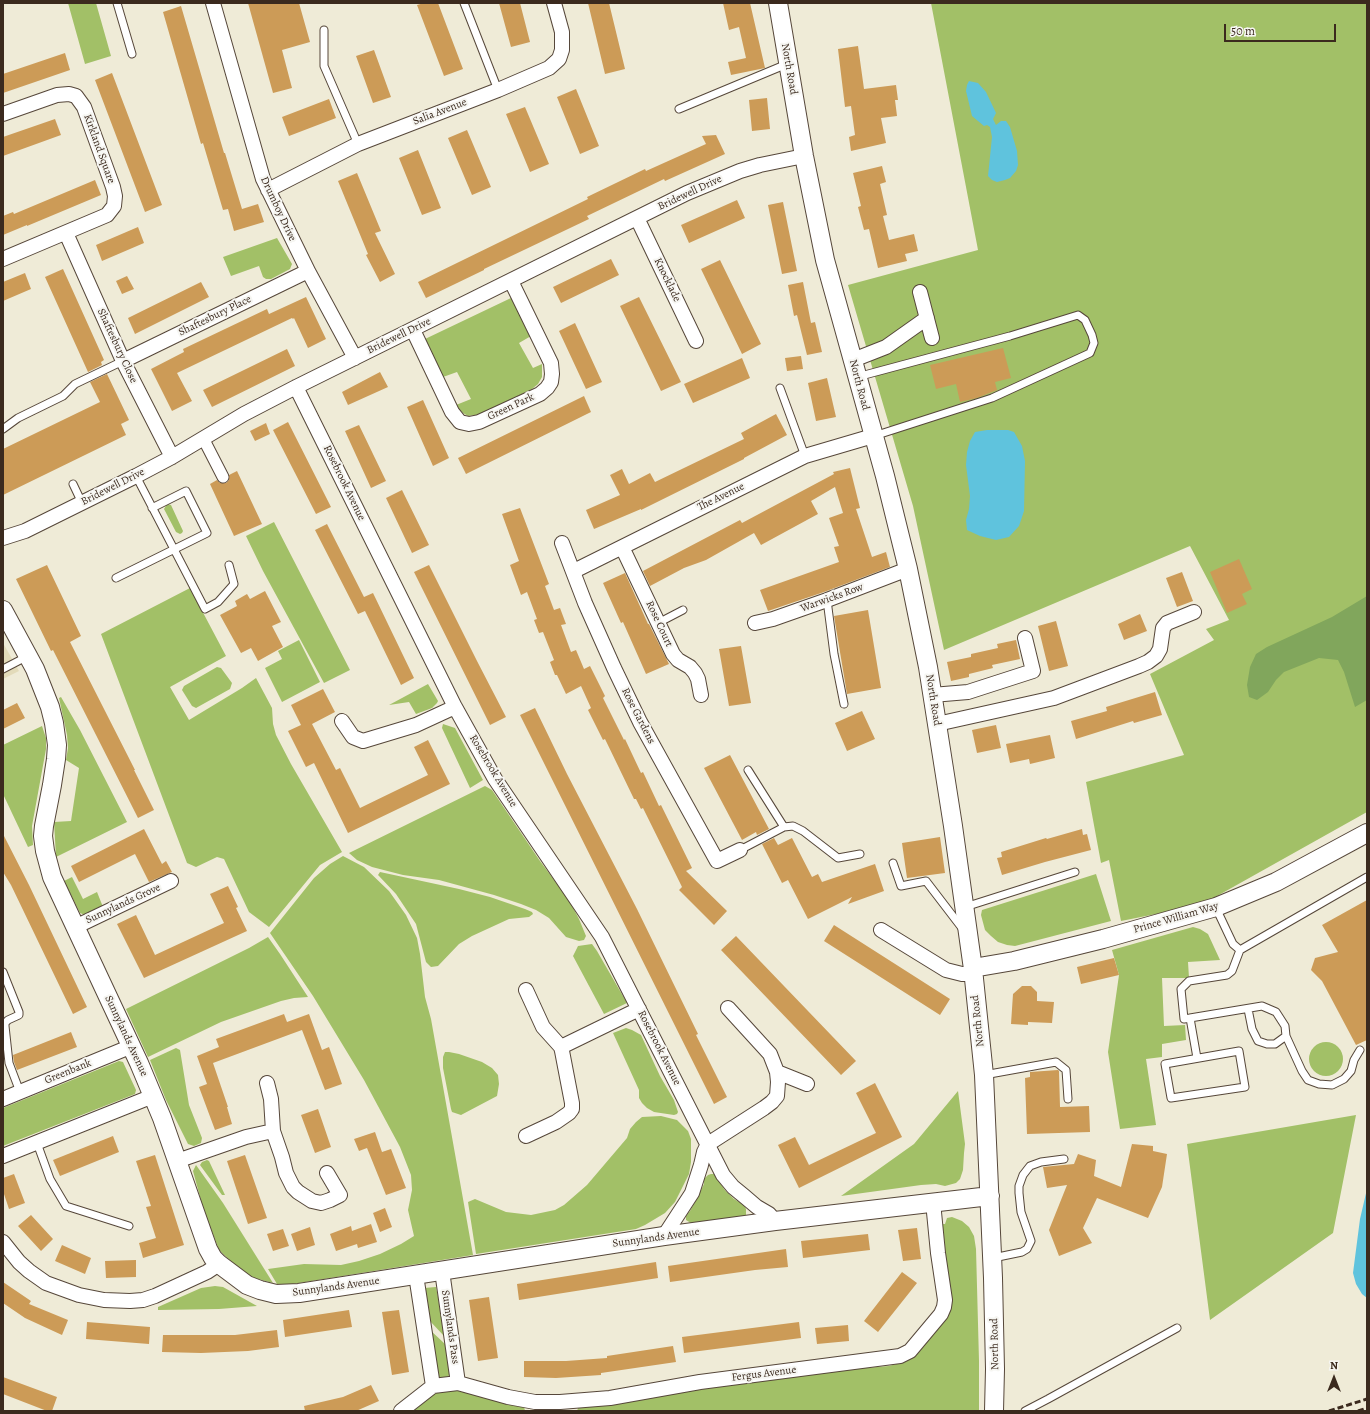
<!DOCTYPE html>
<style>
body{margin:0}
#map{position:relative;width:1370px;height:1414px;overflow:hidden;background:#efebd7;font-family:Alegreya,serif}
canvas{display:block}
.frame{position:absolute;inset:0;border:4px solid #3b2a1e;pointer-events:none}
.north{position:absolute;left:1314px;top:1358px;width:40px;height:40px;-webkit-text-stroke:3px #f6f6f2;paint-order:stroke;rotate:0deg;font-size:11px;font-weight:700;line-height:16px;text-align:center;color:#3b2a1e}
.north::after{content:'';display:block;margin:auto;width:14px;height:18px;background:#3b2a1e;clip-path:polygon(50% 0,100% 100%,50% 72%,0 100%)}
.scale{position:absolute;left:1224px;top:24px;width:112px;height:18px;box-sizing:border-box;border:2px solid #3b2a1e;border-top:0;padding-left:5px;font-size:12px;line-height:14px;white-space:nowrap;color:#3b2a1e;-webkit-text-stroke:3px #f6f6f2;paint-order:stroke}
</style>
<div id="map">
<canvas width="1370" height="1414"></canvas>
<div class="frame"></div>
<div class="north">N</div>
<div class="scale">50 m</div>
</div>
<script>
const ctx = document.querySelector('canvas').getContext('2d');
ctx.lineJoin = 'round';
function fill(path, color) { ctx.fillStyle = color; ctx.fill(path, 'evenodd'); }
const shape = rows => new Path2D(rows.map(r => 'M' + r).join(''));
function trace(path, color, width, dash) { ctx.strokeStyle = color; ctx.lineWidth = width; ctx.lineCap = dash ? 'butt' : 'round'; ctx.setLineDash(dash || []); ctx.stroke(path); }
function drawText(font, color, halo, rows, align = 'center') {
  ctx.font = font + ' Alegreya,serif'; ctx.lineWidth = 4; ctx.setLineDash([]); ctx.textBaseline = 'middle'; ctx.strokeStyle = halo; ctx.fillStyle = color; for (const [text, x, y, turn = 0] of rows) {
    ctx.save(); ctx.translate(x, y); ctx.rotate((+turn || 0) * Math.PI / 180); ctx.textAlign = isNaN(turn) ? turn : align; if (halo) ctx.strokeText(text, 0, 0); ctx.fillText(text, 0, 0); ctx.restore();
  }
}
const built = shape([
 [3,643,19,671,3,679]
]);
const green = shape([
 [68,3,96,3,111,56,85,64],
 [931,3,1367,3,1367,812,1201,905,1121,921,1109,860,1101,863,1086,782,1184,755,1150,674,1214,640,1206,629,1229,620,1190,546,944,650,913,506,848,285,978,250],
 [277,238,292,264,290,269,271,279,266,279,263,277,259,266,231,276,223,257],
 [511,298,531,336,519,343,533,368,542,364,542,377,538,384,532,389,482,414,468,416,463,413,456,405,471,399,457,372,443,377,425,339],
 [167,504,171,505,183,531,182,533,180,534,176,532,164,509],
 [274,522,350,670,324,683,263,571,246,536],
 [190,588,226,656,170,687,189,720,242,688,256,678,272,708,273,724,276,735,291,764,342,852,320,865,269,927,249,912,224,859,217,857,196,867,187,863,101,634],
 [299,640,320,682,282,702,265,668,282,659,278,651],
 [217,667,221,668,232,683,230,689,196,708,192,706,182,690,184,686],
 [428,684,438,701,437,703,432,708,416,714,409,702,389,705],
 [61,697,80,730,127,822,56,857,54,822,71,821,79,768,66,760,68,748,67,735,59,698],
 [443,724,455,728,483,780,470,788,442,728],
 [42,726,46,738,46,749,32,826,33,845,28,847,3,794,3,745],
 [485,786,492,790,540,861,569,900,579,919,586,936,584,940,579,941,566,937,549,918,536,910,521,904,494,895,439,880,403,875,372,867,357,860,349,853],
 [343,856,364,867,389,891,406,915,417,938,420,954,425,997,431,1019,473,1255,293,1284,277,1284,268,1269,304,1264,341,1265,359,1261,380,1254,401,1244,414,1236,408,1210,412,1190,411,1175,400,1147,364,1080,313,996,270,933,314,878,330,864],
 [380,872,459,889,490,897,525,909,532,912,533,914,529,917,509,919,472,936,459,944,438,966,431,967,426,962,416,924,396,894,379,876,378,875],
 [1096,874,1111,921,1015,946,1007,945,998,942,991,936,985,930,981,915,982,910],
 [72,877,83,899,97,892,103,907,87,916,80,913,64,881],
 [1193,927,1200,929,1208,934,1220,960,1188,962,1189,978,1162,978,1164,1026,1185,1025,1186,1040,1162,1044,1162,1057,1146,1059,1156,1125,1120,1129,1108,1052,1119,975,1112,950],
 [268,937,280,954,308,997,294,998,281,1001,221,1022,148,1057,126,1009,249,948],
 [592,944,597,951,627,1003,604,1014,573,956,578,946],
 [626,1028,632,1030,641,1035,660,1076,674,1100,678,1112,677,1114,674,1115,654,1112,647,1108,642,1103,639,1098,639,1090,613,1033],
 '1309 1059a17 17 0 1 1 34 0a17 17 0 1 1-34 0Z',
 [176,1048,180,1050,189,1105,202,1138,201,1143,194,1146,188,1144,166,1100,150,1060],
 [445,1052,449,1052,459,1054,482,1062,492,1068,498,1075,499,1084,497,1096,461,1115,452,1112,451,1109,443,1068,443,1057],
 [119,1061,123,1062,136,1090,135,1094,3,1146,3,1108],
 [958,1091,965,1144,964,1153,963,1170,960,1179,956,1183,945,1186,936,1184,921,1185,841,1196,914,1144],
 [1356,1115,1333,1233,1210,1320,1187,1144],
 [661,1116,677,1120,688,1131,691,1139,691,1162,689,1174,675,1202,665,1213,645,1225,636,1229,476,1254,468,1202,475,1199,506,1212,531,1215,555,1210,564,1205,587,1185,627,1138,630,1129,636,1122,642,1117],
 [207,1160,209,1161,225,1195,222,1195,200,1165,202,1162],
 [196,1165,223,1203,273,1283,254,1278,239,1269,219,1250,203,1208,193,1171],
 [711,1174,715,1174,724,1189,734,1199,744,1205,746,1209,746,1215,743,1217,694,1225,686,1220,686,1216,690,1211,695,1202,704,1184,704,1179,708,1175],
 [952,1217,962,1221,969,1227,974,1236,976,1249,979,1361,979,1411,577,1411,578,1408,581,1406,841,1370,889,1366,907,1361,914,1354,946,1315,940,1224,945,1224,947,1218],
 [215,1286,223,1287,257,1306,219,1309,158,1310,158,1307,201,1288],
 [436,1287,438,1297,444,1336,429,1320,424,1288],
 [429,1329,445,1344,450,1374,447,1378,439,1379],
 [455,1390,524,1406,525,1411,411,1411,431,1396,438,1392]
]);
const forest = shape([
 [1367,596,1367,700,1355,707,1344,672,1338,660,1319,658,1284,672,1276,680,1268,692,1257,700,1249,697,1247,685,1250,667,1256,654,1267,647,1332,617]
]);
const water = shape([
 [969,81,978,83,986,92,996,113,993,119,996,125,1001,121,1006,121,1010,127,1017,151,1018,165,1016,171,1010,178,1005,180,997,182,992,180,988,176,992,137,990,127,987,125,984,126,972,116,966,91,967,85],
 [987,430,1008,430,1014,432,1022,446,1025,461,1024,511,1019,526,1009,537,996,540,980,536,967,530,966,520,969,509,970,496,966,465,967,452,970,441,975,432],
 [1367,1189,1367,1298,1362,1294,1356,1284,1353,1273,1360,1219]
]);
const building = shape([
 [248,3,299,3,310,42,282,50,292,88,273,93],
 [424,3,438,3,463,69,444,76,417,5],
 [499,3,520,3,530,42,511,47],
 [588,3,609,3,625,69,605,74],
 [723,3,750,3,765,68,731,75,728,62,746,58,739,27,729,30],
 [181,6,224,153,225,153,242,209,258,204,264,222,234,231,228,209,223,210,203,143,201,144,163,12],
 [858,46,864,89,896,85,898,100,895,100,897,116,881,118,886,143,851,151,849,137,855,135,851,106,845,107,838,49],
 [374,50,391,97,373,103,356,56],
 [65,53,70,70,3,93,3,74],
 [112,73,162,205,145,212,95,80],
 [576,89,599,146,580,154,557,97],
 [767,98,770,129,752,131,749,100],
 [329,99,336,118,289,136,282,117],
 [525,107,549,164,530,172,506,114],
 [55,119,61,135,3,156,3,137],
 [467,130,491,187,472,195,448,138],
 [716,135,725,154,665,181,664,179,587,216,589,219,484,269,484,270,426,298,418,282,588,199,587,197,645,169,646,171,706,144,702,136],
 [418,150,441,208,422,215,399,158],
 [882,166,886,182,880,184,887,215,883,216,889,240,914,234,918,251,905,254,907,261,878,268,869,229,864,230,858,207,861,206,853,173],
 [357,173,381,231,375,233,395,274,380,282,366,255,368,254,338,181],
 [95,180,101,195,27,226,27,225,3,235,3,216,13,212,14,214],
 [737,200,745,218,689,243,681,225],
 [783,202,797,271,782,274,768,205],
 [138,227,144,243,102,261,96,245],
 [611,259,619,275,561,303,553,287],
 [720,260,761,344,742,354,701,269],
 [63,269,104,360,101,362,102,365,88,372,45,277],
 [25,273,31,289,3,301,3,282],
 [127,276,134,289,122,294,116,281],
 [201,282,209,297,135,334,128,318],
 [803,282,811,323,815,322,822,352,807,355,797,315,794,316,788,285],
 [306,297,326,339,308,348,294,318,293,319,292,318,177,373,192,401,172,411,151,369,184,352,183,349,267,309,269,314],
 [639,297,681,382,661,391,620,306],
 [575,323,602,382,586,389,559,331],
 [1003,348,1011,378,995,382,997,390,977,398,960,402,956,384,936,389,930,365],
 [287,349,295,366,212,407,203,390],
 [801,356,803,369,787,371,785,358],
 [742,358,750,378,693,403,684,384],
 [380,372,388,387,348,405,342,392],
 [107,374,129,420,121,424,126,435,3,495,3,449,100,402,90,382],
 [827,378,836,417,816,421,808,383],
 [584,396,591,412,466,474,458,458],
 [423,400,449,458,433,466,407,407],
 [776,414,787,435,744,458,744,459,641,510,641,509,594,529,586,510,620,495,610,475,622,469,629,484,650,473,655,482,744,439,741,433],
 [288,422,331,507,316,514,273,430],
 [266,423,270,434,255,441,250,431],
 [359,425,386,481,371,488,345,431],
 [850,468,860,508,856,509,872,557,886,552,890,567,824,592,768,611,760,590,839,562,834,547,839,546,829,518,843,513,835,487,811,501,818,514,761,545,754,533,706,560,684,568,650,586,643,571,740,520,742,523,834,474,833,472],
 [237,471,262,524,234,536,210,484,217,480,220,483,226,483,229,480,229,475],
 [402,490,429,545,412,553,386,498],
 [520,508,549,584,545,586,554,610,560,608,566,624,561,625,571,652,576,650,584,669,590,666,605,696,603,698,624,740,625,739,641,773,643,772,659,806,661,805,692,868,686,871,727,911,714,925,679,890,682,887,643,808,641,809,636,799,634,799,605,739,603,740,588,710,591,708,581,686,566,694,557,675,555,675,550,662,554,660,543,632,539,633,534,620,537,619,527,592,521,595,510,565,519,561,502,514],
 [327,524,364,597,373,593,414,678,401,685,365,611,358,614,315,530],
 [1239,559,1252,589,1242,594,1247,604,1227,613,1210,572],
 [47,565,81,636,70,642,135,770,134,770,154,810,138,818,53,650,51,651,16,579],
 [429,565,477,661,506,717,490,725,414,572],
 [1182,572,1193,601,1177,607,1166,578],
 [625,573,648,624,649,624,669,664,646,674,623,622,621,623,603,583],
 [265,591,281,622,272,626,283,647,258,661,251,648,241,653,220,615,237,606,235,601,247,594,250,599],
 [868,610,881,688,847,694,834,616],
 [1140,614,1147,631,1124,640,1118,624],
 [1056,621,1068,666,1049,671,1038,626],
 [1016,640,1020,659,992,665,993,668,969,674,969,677,951,681,947,662,971,657,971,654,998,648,997,644],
 [741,646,751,703,729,706,719,649],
 [323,689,335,712,312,724,336,770,340,768,360,808,428,775,414,747,428,740,450,784,348,833,314,763,306,767,288,731,301,725,291,705],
 [1155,692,1162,715,1134,723,1133,721,1076,739,1071,721,1107,711,1106,707],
 [17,703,25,718,3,729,3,710],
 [535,708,567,774,637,909,698,1034,696,1035,727,1097,714,1104,520,715],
 [862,711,875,739,847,751,835,723],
 [996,725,1001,748,977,753,972,730],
 [1050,735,1055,758,1030,764,1029,759,1010,763,1006,744],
 [730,755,769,829,757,835,756,832,742,840,704,768],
 [144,829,162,864,166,861,172,872,149,882,135,854,79,882,71,866],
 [1082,829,1083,835,1087,834,1091,850,1045,862,1002,875,997,858,1002,857,1001,852,1046,838,1047,839],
 [3,834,29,885,87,1007,73,1014,11,885,3,872],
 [940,837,945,873,907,878,902,843],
 [774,838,778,845,792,838,812,877,818,874,822,882,875,864,884,891,848,904,852,897,808,919,788,880,782,883,762,844],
 [228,886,238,907,236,908,247,931,144,978,117,924,136,915,155,955,224,923,210,894],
 [1367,900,1367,1040,1356,1045,1322,981,1311,970,1315,958,1338,952,1322,925],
 [834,925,950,999,940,1015,824,941],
 [736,936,856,1061,841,1075,721,950],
 [1114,958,1119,975,1081,984,1077,967],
 [1022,986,1031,986,1037,992,1037,1001,1054,1002,1052,1023,1028,1022,1028,1025,1011,1024,1013,994],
 [284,1014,287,1022,309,1014,322,1050,329,1047,342,1084,325,1090,302,1030,291,1034,213,1063,228,1107,227,1107,232,1124,215,1130,199,1087,207,1084,197,1056,219,1047,216,1039],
 [71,1032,77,1047,17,1070,14,1062,13,1055],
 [1058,1070,1059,1071,1060,1107,1089,1106,1090,1132,1027,1134,1025,1078,1030,1077,1030,1072],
 [875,1083,902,1137,799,1188,778,1145,795,1137,809,1165,876,1133,856,1093],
 [318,1109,331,1147,315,1153,301,1115],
 [375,1132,382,1152,391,1149,406,1188,386,1195,367,1148,359,1151,354,1139],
 [113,1136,119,1152,60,1176,53,1160],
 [1132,1144,1153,1146,1153,1151,1167,1154,1162,1187,1148,1218,1097,1198,1083,1228,1092,1243,1059,1256,1049,1230,1067,1185,1047,1188,1043,1167,1074,1164,1078,1154,1096,1160,1094,1176,1121,1187],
 [155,1155,184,1245,143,1258,139,1243,156,1238,146,1207,151,1206,136,1161],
 [245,1155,267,1218,248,1224,227,1161],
 [14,1174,25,1203,9,1209,3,1191,3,1178],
 [385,1208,392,1227,380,1232,373,1213],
 [31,1215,53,1239,41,1251,18,1226],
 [371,1224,377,1242,358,1248,357,1244,336,1251,330,1234,351,1226,352,1231],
 [310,1227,315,1245,297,1251,291,1234],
 [917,1228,921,1259,903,1261,898,1230],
 [283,1229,289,1246,273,1251,267,1234],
 [868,1234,870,1250,803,1258,801,1241],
 [62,1245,91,1258,85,1274,55,1261],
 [786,1249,788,1267,755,1270,670,1282,668,1266],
 [136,1260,136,1277,106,1278,105,1261],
 [656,1262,658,1278,519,1300,517,1284],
 [902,1272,917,1283,878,1332,864,1321],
 [3,1282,31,1301,29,1304,68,1320,62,1335,25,1318,3,1303],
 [489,1297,498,1358,478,1361,469,1300],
 [349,1310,352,1327,285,1337,283,1320],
 [399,1310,409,1372,392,1375,382,1312],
 [87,1322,150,1327,149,1344,86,1339],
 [799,1322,801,1338,684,1353,682,1337],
 [848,1325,849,1341,817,1344,815,1328],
 [277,1330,279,1347,248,1351,201,1353,162,1352,163,1335,235,1335],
 [673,1346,676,1362,601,1373,601,1375,556,1378,524,1377,524,1361,566,1361,607,1358,607,1356],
 [3,1377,57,1397,52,1411,47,1411,3,1394],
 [371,1385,379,1401,356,1411,305,1411,304,1406,343,1397]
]);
const service = shape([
 [117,3,132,54],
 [464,3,498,90],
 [324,30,324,66,358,144],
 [679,109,787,64],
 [857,377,1010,336,1078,315,1085,320,1092,335,1094,343,1090,353,992,398,874,436],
 [780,388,805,456],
 [3,429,18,418,63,396,75,384,123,361],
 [136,476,205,609,218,602,234,584,229,565],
 [73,484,82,503],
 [116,578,207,533,186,491,152,508],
 [827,600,834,654,844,704],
 [658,623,683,610],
 [3,669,28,656],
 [748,770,784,827],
 [740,850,784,827,793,826,803,831,838,858,860,854],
 [893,863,901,886,926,881,962,928],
 [965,907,1075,872],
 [1216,908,1233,944,1240,950,1367,877],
 [1240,950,1232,971,1227,975,1189,981,1181,989,1184,1019,1262,1006,1276,1012,1285,1026,1286,1036,1302,1071,1308,1080,1319,1084,1332,1085,1344,1079,1351,1071,1354,1060,1360,1050],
 [3,972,19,1012,19,1015,8,1020,5,1023,5,1026,9,1063,20,1092],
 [1248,1009,1252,1029,1258,1041,1267,1044,1275,1044,1286,1036],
 [1190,1018,1197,1058],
 [1239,1051,1245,1087,1171,1098,1165,1064,1239,1051],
 [984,1075,1056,1062,1066,1070,1068,1099],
 [37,1143,50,1179,66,1206,129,1226],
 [993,1258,1022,1252,1027,1249,1031,1241,1021,1212,1019,1193,1019,1186,1023,1175,1030,1166,1041,1162,1064,1159],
 [1025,1411,1048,1399,1177,1328]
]);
const pedestrian = shape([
 [203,438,223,477]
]);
const minor = shape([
 [213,3,263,179,308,271,355,358],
 [3,114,57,95,69,94,76,96,84,107,113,187,115,196,114,206,107,215,3,259],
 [268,190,358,144,498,90,549,68,559,59,562,50,562,32,554,3],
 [637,218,696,341],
 [66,233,123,361,172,457],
 [920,292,932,338],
 [413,330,452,412,460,422,469,424,479,422,540,394,547,388,551,382,552,374,551,363,511,281],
 [853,360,886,347,927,318],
 [123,361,308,271],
 [296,387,455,707,495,779,602,937,723,1175,733,1187,744,1196,757,1207,769,1214,775,1221],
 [3,538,25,531,136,476,172,457,244,414,296,387,687,193,740,171,760,165,804,156],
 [562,543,585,603,614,668,640,722,717,861,740,850],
 [622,547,673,654,678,660,690,667,695,673,698,679,701,695],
 [574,571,805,456,873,436],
 [755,623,773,619,827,600,908,569],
 [932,695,968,692,1033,671,1025,638],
 [342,721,353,737,363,741,416,725,455,707],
 [937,724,1054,698,1139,666,1148,662,1156,656,1160,649,1163,628,1167,623,1194,612],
 [75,927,171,881],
 [881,930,946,970,962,974,974,974],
 [561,1047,639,1009],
 [777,1072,807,1084],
 [267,1083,271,1099,273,1131,282,1157,286,1173,293,1187,298,1192,312,1201,321,1203,330,1200,340,1195,327,1173],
 [3,1099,132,1046],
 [526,1136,556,1122,569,1113,572,1109,572,1103,562,1051,561,1047,543,1027,526,990],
 [3,1156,153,1096],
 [177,1161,246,1137,273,1131],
 [664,1236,692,1193,701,1165,704,1152,708,1144,764,1108,772,1102,777,1096,778,1082,777,1072,770,1054,728,1008],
 [3,1242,19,1262,29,1271,46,1283,79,1295,104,1300,130,1301,143,1300,155,1296,207,1272,219,1264],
 [442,1271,458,1383],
 [416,1275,433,1386],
 [433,1386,458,1383,508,1397,535,1402,560,1402,610,1398,700,1382,900,1356,910,1351,941,1314,944,1307,945,1300,938,1253,933,1202],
 [401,1411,433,1386]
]);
const tertiary = shape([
 [778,3,804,156,825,260,885,476,908,569,928,667,953,826,973,969,984,1075,993,1278,995,1369,994,1411],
 [3,610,35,669,50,707,54,723,57,745,56,759,52,785,44,826,43,836,45,851,52,877,139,1063,162,1118,208,1249,213,1258,219,1264,247,1285,260,1290,276,1294,299,1293,664,1236,775,1221,990,1196],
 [973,968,1014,961,1103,939,1216,907,1276,882,1367,833]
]);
const rail = shape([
 [1329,1411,1367,1399],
 [1358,1411,1367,1408]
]);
const streetNames = [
 ["North Road",789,69,80],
 ["Salia Avenue",440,112,-21],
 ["Kirkland Square",99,149,70],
 ["Bridewell Drive",690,193,-25],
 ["Drumboy Drive",278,209,65],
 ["Knocklade",667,280,64],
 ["Shaftesbury Place",215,316,-26],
 ["Bridewell Drive",399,336,-26],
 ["Shaftesbury Close",117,346,65],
 ["North Road",859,385,75],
 ["Green Park",511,407,-25],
 ["Rosebrook Avenue",344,483,64],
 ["Bridewell Drive",113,487,-27],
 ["The Avenue",721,497,-26],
 ["Warwicks Row",832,598,-20],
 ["Rose Court",659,624,65],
 ["North Road",933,700,81],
 ["Rose Gardens",638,716,63],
 ["Rosebrook Avenue",493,771,59],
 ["Sunnylands Grove",123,904,-25],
 ["Prince William Way",1176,918,-16],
 ["North Road",978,1021,-96],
 ["Sunnylands Avenue",126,1036,65],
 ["Rosebrook Avenue",659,1048,63],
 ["Greenbank",68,1072,-22],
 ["Sunnylands Avenue",656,1238,-8],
 ["Sunnylands Avenue",336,1287,-8],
 ["Sunnylands Pass",450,1327,82],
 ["North Road",995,1344,-91],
 ["Fergus Avenue",764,1374,-7]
];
fill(built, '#e3dbba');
fill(green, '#a2c067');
fill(forest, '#81a65c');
fill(water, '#5fc3dd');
fill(building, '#cc9b57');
trace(service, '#56473a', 9);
trace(pedestrian, '#56473a', 13);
trace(minor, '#56473a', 16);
trace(tertiary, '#56473a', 20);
trace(service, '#fff', 7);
trace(pedestrian, '#fff', 11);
trace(minor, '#fff', 14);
trace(tertiary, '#fff', 18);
trace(rail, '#3b2a1e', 3, [6, 3]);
drawText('11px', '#3b2a1e', '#f6f6f2', streetNames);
</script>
